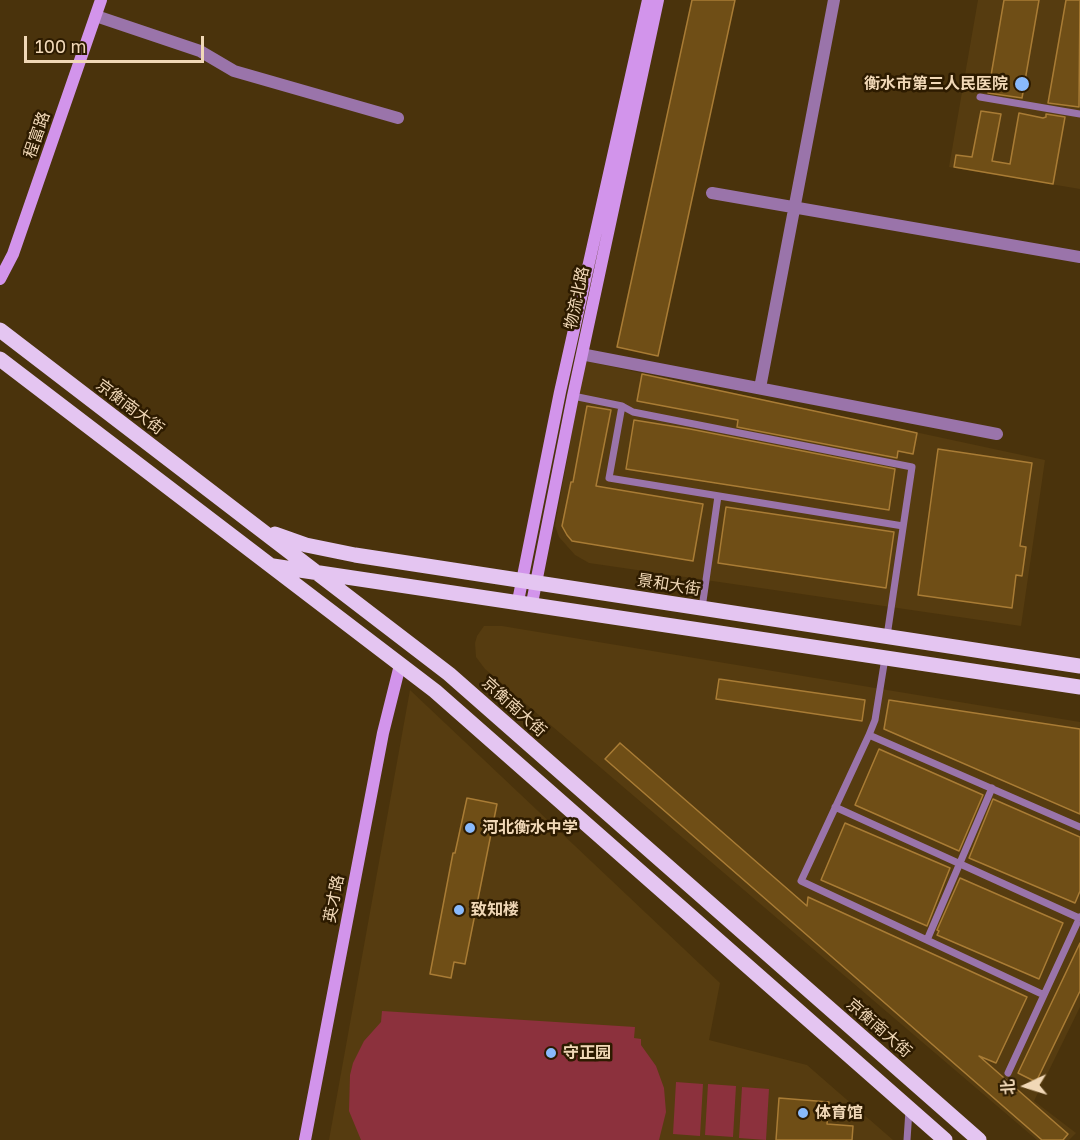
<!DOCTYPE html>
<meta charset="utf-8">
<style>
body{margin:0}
#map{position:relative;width:1080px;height:1140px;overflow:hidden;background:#4a330c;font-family:"Golos Text","Noto Sans SC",sans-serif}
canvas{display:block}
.north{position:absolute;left:996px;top:1056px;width:60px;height:60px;-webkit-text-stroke:4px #2d1b00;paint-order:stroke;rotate:266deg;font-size:16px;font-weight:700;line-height:24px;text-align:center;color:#f1d8b7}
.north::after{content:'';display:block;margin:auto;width:21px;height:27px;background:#f1d8b7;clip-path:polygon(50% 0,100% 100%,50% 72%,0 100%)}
.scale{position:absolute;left:24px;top:36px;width:180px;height:27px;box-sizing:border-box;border:3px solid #f1d8b7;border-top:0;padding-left:8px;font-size:18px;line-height:21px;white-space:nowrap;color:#f1d8b7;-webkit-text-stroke:4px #2d1b00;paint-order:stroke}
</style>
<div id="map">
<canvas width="1080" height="1140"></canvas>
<div class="north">北</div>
<div class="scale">100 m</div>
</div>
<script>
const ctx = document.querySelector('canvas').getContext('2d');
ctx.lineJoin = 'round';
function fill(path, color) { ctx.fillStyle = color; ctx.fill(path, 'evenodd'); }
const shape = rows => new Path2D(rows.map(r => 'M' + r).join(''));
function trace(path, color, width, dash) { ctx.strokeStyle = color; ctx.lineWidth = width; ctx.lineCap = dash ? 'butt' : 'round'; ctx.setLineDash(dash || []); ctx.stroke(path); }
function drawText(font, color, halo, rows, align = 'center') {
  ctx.font = font + ' "Golos Text","Noto Sans SC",sans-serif'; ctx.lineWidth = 5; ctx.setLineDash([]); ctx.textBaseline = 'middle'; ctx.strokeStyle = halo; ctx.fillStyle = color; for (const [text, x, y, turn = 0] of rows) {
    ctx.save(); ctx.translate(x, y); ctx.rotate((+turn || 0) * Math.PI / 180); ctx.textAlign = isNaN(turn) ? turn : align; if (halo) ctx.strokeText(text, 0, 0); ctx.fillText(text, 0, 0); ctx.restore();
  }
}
const built = shape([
 [978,0,1080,0,1080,189,949,167],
 [585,361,1045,460,1021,626,589,563,575,555,559,537,555,526],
 [484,626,502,626,1080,722,1080,1007,1034,1101,1076,1133,1069,1140,1037,1140,485,669,476,657,475,643,477,636],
 [410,690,720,983,709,1040,807,1065,893,1140,329,1140]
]);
const green = shape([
 [382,1011,635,1027,634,1038,641,1039,641,1045,656,1066,664,1088,666,1112,659,1140,361,1140,349,1111,350,1075,353,1063,364,1041,381,1022],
 [676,1082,703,1084,700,1136,673,1134],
 [708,1084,736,1086,733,1137,705,1135],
 [742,1087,769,1089,766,1140,739,1138]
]);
const building = shape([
 [692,0,735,0,658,356,617,347,692,0],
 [1004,0,1039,0,1022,98,988,93,1004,0],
 [1066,0,1080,0,1079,107,1048,103,1066,0],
 [981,111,1001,114,992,161,1010,164,1019,113,1043,118,1046,117,1046,114,1065,117,1053,184,954,167,956,155,972,157,981,111],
 [642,374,917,433,913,454,898,451,897,458,737,427,738,420,637,401,642,374],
 [587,406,611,410,596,486,703,504,693,561,572,541,567,535,562,526,571,482,573,482,587,406],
 [634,420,690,429,895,469,889,510,626,469,634,420],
 [938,449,1032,463,1020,546,1026,547,1022,576,1016,575,1012,608,918,595,938,449],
 [726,507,894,532,886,588,718,563,726,507],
 [719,679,865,700,862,721,716,699,719,679],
 [889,700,1080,729,1080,814,884,729,889,700],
 [620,743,807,906,808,897,1027,997,996,1063,979,1056,1068,1134,1063,1140,1042,1140,605,759,620,743],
 [879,749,983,795,959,851,855,805,879,749],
 [467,798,497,804,465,964,454,962,451,978,430,974,453,853,455,853,467,798],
 [993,799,1080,837,1080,891,1075,903,969,858,993,799],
 [845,823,950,868,927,926,821,880,845,823],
 [960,878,1063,923,1039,979,937,935,939,931,937,930,960,878],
 [1080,943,1080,991,1036,1082,1018,1073,1080,943],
 [779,1098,829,1102,827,1124,853,1126,852,1140,776,1140,779,1098]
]);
const lane = shape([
 [980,97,1080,114],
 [573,396,622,406,633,412,912,467,887,636],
 [622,406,609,478,903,526],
 [702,608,718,496],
 [869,735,875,720,885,658],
 [835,807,1079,918],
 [927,940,992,788],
 [1044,995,801,881,869,735,1080,827],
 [1008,1073,1080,917],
 [907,1140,909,1110]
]);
const street = shape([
 [96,16,200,51,234,71,398,118],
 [712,193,1080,257],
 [586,355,997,434],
 [760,388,834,0]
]);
const secondary = shape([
 [0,279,13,254,101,0],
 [518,601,560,392,648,0],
 [532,603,573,396,658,0],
 [305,1140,383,733,400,665]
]);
const primary = shape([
 [0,330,449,674,979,1140],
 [0,359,435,691,945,1140],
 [275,534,306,545,355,555,1080,666],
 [273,566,1080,687]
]);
const markers = [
 [1022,84,8,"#89bafc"],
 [470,828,6,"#89bafc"],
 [459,910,6,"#89bafc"],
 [551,1053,6,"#89bafc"],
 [803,1113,6,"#89bafc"]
];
const poiNames = [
 ["衡水市第三人民医院",1008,84,"right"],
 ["河北衡水中学",482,828],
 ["致知楼",471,910],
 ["守正园",563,1053],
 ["体育馆",815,1113]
];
const streetNames = [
 ["程富路",37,135,-71],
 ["物流北路",577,298,-78],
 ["京衡南大街",130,407,37],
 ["景和大街",669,585,9],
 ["京衡南大街",514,707,42],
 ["英才路",334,899,-79],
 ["京衡南大街",879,1028,41]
];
fill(built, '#563c10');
fill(green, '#8c313d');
fill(building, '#6f4e16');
trace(building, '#a97c35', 1.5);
trace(lane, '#9a74aa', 7);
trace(street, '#9a74aa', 12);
trace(secondary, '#d294eb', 12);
trace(primary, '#e4c5f1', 15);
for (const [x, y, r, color] of markers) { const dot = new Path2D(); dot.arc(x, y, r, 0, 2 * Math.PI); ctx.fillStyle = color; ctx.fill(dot); trace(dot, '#2d1b00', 2); }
drawText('bold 16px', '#f1d8b7', '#2d1b00', poiNames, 'left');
drawText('16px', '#f1d8b7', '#2d1b00', streetNames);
</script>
